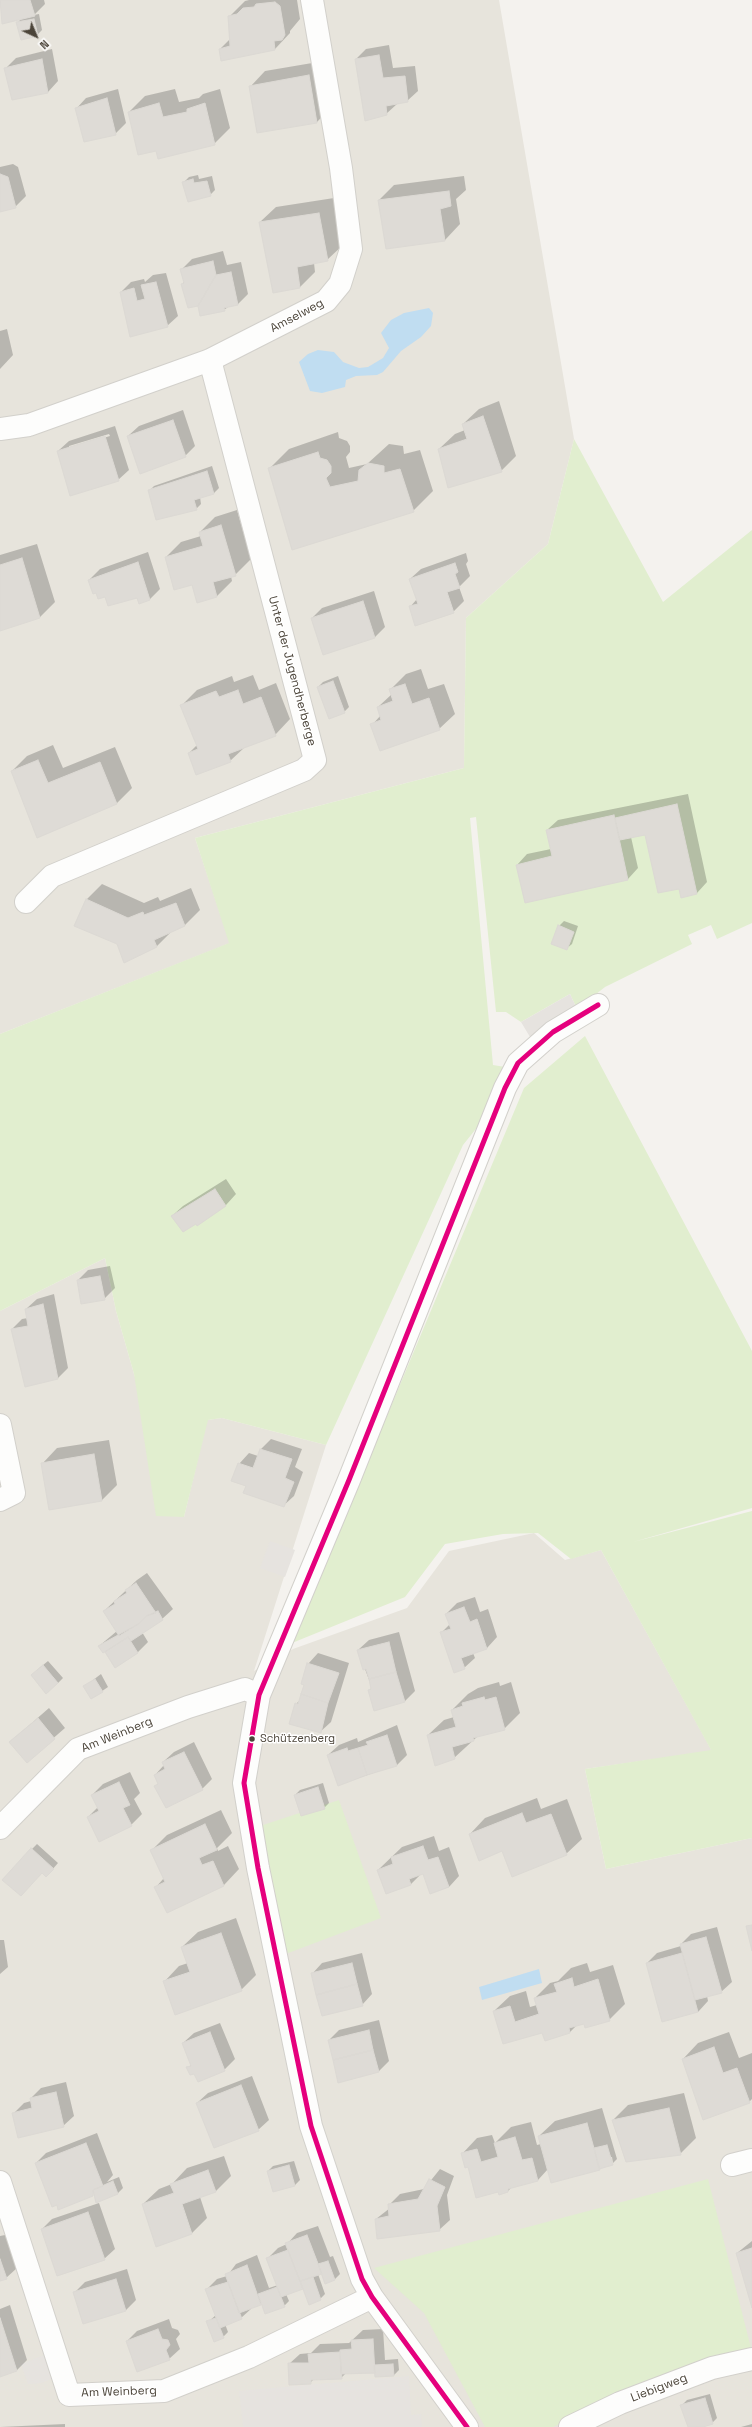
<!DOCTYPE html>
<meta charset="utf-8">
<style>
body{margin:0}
#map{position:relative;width:752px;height:2427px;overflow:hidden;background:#f4f2ee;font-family:"Space Grotesk",sans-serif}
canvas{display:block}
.north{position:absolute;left:16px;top:16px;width:40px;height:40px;-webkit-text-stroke:3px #fff;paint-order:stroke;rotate:136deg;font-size:11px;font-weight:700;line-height:16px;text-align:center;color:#4b4439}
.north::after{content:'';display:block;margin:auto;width:14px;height:18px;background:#4b4439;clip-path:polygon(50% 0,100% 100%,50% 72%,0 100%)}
</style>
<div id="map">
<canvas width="752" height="2427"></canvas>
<div class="north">N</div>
</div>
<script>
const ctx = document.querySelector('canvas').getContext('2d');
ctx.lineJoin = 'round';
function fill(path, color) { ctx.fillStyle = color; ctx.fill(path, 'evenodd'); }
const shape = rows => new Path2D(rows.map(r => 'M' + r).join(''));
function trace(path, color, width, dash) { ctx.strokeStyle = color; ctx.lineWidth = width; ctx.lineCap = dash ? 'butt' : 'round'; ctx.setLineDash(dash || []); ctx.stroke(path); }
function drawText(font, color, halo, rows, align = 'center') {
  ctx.font = font + ' "Space Grotesk",sans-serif'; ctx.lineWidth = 3; ctx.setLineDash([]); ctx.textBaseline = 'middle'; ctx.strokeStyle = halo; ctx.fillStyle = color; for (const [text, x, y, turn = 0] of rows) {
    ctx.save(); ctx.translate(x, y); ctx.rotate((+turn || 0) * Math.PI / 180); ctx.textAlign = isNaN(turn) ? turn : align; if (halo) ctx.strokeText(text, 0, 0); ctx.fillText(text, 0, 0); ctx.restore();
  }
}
const residential = shape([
 [0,0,499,0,574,439,548,544,466,618,464,768,195,838,230,943,0,1034],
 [105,1258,116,1311,134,1374,184,1517,207,1420,222,1418,326,1445,254,1671,293,1649,407,1608,449,1551,534,1533,565,1560,601,1550,712,1751,585,1769,606,1869,752,1838,752,2427,0,2427,0,1311]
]);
const green = shape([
 [574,439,663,602,752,530,752,923,717,939,711,925,688,935,692,944,605,987,577,1009,570,994,521,1022,506,1012,496,1012,476,817,470,818,493,1065,523,1070,463,1145,326,1445,222,1418,208,1420,184,1517,156,1516,134,1374,116,1311,105,1258,0,1311,0,1034,229,943,195,838,464,768,466,618,548,544],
 [585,1036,752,1351,752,1508,633,1542,752,1511,752,1838,606,1869,585,1769,711,1750,601,1550,571,1559,538,1533,503,1534,445,1544,405,1597,292,1643,524,1088],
 [339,1800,381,1918,283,1955,260,1826],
 [708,2179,751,2348,690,2364,553,2427,485,2427,424,2313,374,2268]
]);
const parking = shape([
 [570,994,577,1009,530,1037,521,1022],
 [270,1541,295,1550,285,1577,260,1568],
 [45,2355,53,2378,42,2383,28,2384,21,2364],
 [409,2376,411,2415,421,2414,422,2427,243,2427,239,2391]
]);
const water = shape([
 [429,308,433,313,431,326,421,337,401,351,383,372,377,375,356,376,346,380,345,387,322,393,310,391,299,362,308,354,318,350,334,352,343,362,359,368,368,367,383,358,389,348,381,333,391,320,404,313],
 [539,1969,542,1983,482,2000,479,1987]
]);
const shadow = shape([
 [0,0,44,0,45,4,34,15,39,14,42,30,37,35,17,23,22,18,3,23],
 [249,0,297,0,300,19,290,31,290,33,275,49,222,60,220,49,230,39,229,17,245,1],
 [389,45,393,68,415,66,418,91,407,101,397,104,386,114,356,59,366,49],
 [52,49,58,81,48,92,6,68,16,58],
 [324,61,332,106,317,122,257,132,250,87,265,71],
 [118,89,126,123,115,134,76,109,86,98],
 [175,89,179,102,199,98,203,94,220,89,230,128,214,144,157,149,129,112,145,96],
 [13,164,18,167,26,196,15,207,0,211,0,167],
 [198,175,199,179,212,176,215,190,210,195,184,182,189,177],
 [464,176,466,190,456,199,460,224,445,240,386,248,379,200,394,185],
 [334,198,343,245,327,260,314,263,315,272,300,287,273,292,260,222,276,207],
 [223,251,227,265,241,262,248,294,238,304,228,307,224,310,199,305,182,284,184,282,181,270,192,259],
 [166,273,178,316,167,326,121,292,131,282,144,279,145,282,153,275],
 [7,329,13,355,0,369,0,331],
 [499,401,516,456,501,471,439,449,455,434,465,430,463,424,479,409],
 [183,410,195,446,185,456,128,436,139,426],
 [115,426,129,470,118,480,58,451,69,441],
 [109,434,110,436,69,448,69,446],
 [338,432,339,438,347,441,350,446,350,452,346,457,349,468,367,464,389,444,403,446,404,454,420,450,433,491,413,511,292,549,269,469,289,449],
 [212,466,219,488,214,493,200,497,201,504,196,509,149,491,154,486],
 [237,510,251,559,235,575,231,576,232,581,217,596,198,602,192,584,166,557,181,542,201,536,200,532,215,517],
 [37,544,55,602,40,617,0,630,0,555],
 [148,552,160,589,150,599,106,596,89,580,100,569],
 [466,553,468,561,466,564,470,576,459,587,464,601,453,612,410,607,417,599,410,579,421,569],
 [374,591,385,627,375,637,312,618,322,608],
 [421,669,428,689,444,684,455,714,439,729,372,725,381,715,378,707,392,694,390,690,406,674],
 [253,675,259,690,276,683,290,719,275,735,245,747,230,761,189,753,197,745,182,705,197,690,232,676,234,682],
 [338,676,349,707,344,712,318,687,323,682],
 [53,745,63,768,115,747,132,788,117,803,38,837,12,771,27,756],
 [688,794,707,882,697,893,682,896,680,888,646,834,631,837,638,868,628,879,525,902,517,865,527,854,551,849,547,830,558,820],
 [102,884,144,903,158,897,160,901,191,888,200,910,184,926,172,931,157,946,125,961,118,943,75,925,87,899],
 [564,921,578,926,572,944,566,949,559,926],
 [226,1179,236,1194,226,1205,197,1225,196,1222,172,1216,183,1206],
 [110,1266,115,1288,104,1299,78,1280,88,1270],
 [54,1294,68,1368,58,1378,26,1386,12,1329,22,1319,28,1318,26,1309,37,1299],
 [271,1439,302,1449,295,1467,303,1472,294,1496,283,1506,247,1486,239,1464,249,1453,258,1456,261,1449],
 [109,1440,117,1485,102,1500,42,1464,57,1448],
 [147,1573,173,1609,162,1619,142,1632,148,1642,138,1652,115,1667,105,1651,99,1646,117,1631,104,1611,137,1580],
 [475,1597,480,1612,488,1609,497,1637,487,1648,473,1653,475,1658,464,1668,441,1633,450,1624,446,1614,457,1603],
 [399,1632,415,1691,405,1701,375,1710,369,1690,372,1688,358,1650,369,1640],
 [318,1653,349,1663,331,1722,320,1732,296,1704,301,1699,305,1684,308,1664],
 [48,1661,63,1678,58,1683,37,1670],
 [101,1674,108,1687,92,1698,85,1686],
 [499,1682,500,1686,511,1682,520,1713,504,1729,478,1736,454,1758,428,1735,444,1720,454,1717,452,1710,468,1694,478,1688],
 [49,1708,65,1728,27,1761,10,1742],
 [397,1725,407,1755,397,1765,338,1785,328,1755,339,1745,357,1738,358,1742],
 [194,1742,212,1779,202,1789,156,1786,159,1783,155,1775,164,1765,163,1762,174,1752],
 [130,1772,140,1793,134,1799,142,1814,131,1825,88,1817,98,1807,92,1795,103,1784],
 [323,1783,329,1803,324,1808,295,1795,300,1790],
 [537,1798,541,1809,567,1799,582,1839,566,1854,503,1850,470,1834,485,1818],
 [221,1810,232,1833,217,1848,218,1851,228,1846,239,1869,224,1885,167,1912,156,1887,164,1878,151,1851,167,1835],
 [434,1836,439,1851,449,1847,459,1876,449,1887,431,1893,423,1872,411,1884,386,1893,378,1870,402,1847],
 [37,1844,58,1863,51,1871,32,1849],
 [236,1918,256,1975,241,1990,164,1982,179,1966,188,1963,182,1947,198,1932],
 [717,1927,732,1982,721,1992,707,1996,708,2001,698,2012,647,1963,657,1953,681,1946,681,1944,691,1934],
 [0,1940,4,1940,8,1967,0,1974],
 [362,1953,372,1994,362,2005,312,1974,322,1963],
 [587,1963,590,1972,613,1965,625,2004,609,2020,577,2025,570,2032,543,2031,504,2043,494,2011,510,1996,526,1991,530,2007,537,2005,535,1998,550,1983,558,1981,571,1968],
 [379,2020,389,2061,379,2071,329,2040,339,2030],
 [220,2023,235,2059,224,2070,188,2068,192,2064,183,2043,194,2033],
 [729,2032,739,2058,752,2053,752,2099,749,2102,683,2059,698,2043],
 [252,2076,269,2120,258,2130,197,2103,208,2093],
 [66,2082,74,2116,63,2126,14,2113,24,2103,31,2101,31,2098,41,2088],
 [684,2093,696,2138,680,2154,613,2120,628,2105],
 [602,2108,617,2159,613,2163,612,2157,548,2169,538,2180,512,2187,508,2191,499,2190,468,2166,462,2154,477,2138,492,2135,495,2143,511,2127,531,2122,537,2145,541,2144,539,2136,555,2121],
 [97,2133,113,2175,107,2182,119,2177,123,2188,118,2193,96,2202,94,2193,57,2204,36,2163,46,2153],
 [224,2156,231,2176,215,2192,200,2197,207,2218,192,2233,157,2245,143,2204,159,2189,172,2184,187,2168],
 [294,2161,300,2180,295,2185,268,2171,273,2166],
 [440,2169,454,2176,447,2195,450,2220,439,2230,376,2219,390,2208,390,2204,400,2194,424,2189],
 [99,2203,115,2249,104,2259,42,2229,52,2219],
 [318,2226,330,2257,333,2256,340,2274,335,2279,322,2273,318,2274,325,2294,320,2299,303,2287,286,2294,289,2301,284,2306,262,2303,252,2308,241,2318,225,2324,228,2332,223,2337,208,2322,216,2315,207,2289,217,2279,227,2276,236,2264,257,2255,269,2288,278,2285,268,2258,278,2248,287,2244,297,2233],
 [5,2235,17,2268,6,2278,0,2280,0,2236],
 [752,2241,752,2304,737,2253],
 [127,2269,136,2300,126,2310,74,2293,85,2282],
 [10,2305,27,2360,17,2370,0,2376,0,2309],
 [169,2319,172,2328,178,2330,180,2334,176,2339,180,2349,169,2359,127,2341,137,2331],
 [383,2329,385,2360,398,2359,399,2370,394,2375,376,2370,346,2373,341,2378,314,2379,310,2383,289,2364,300,2354,311,2353,320,2344,349,2343,363,2330],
 [710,2394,717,2418,712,2423,689,2427,682,2405,687,2400],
 [65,2424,65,2427,0,2427],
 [752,2424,752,2427,741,2427]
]);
const building = shape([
 [0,0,30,0,35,16,2,24,0,0],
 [275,2,280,6,285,35,282,40,274,41,275,50,221,61,219,49,230,46,228,16,237,14,243,8,254,7,256,4,275,2],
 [34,19,38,36,21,40,16,22,34,19],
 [379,55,383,78,405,76,408,102,386,106,387,115,365,121,355,59,379,55],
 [42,59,48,93,12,100,4,68,42,59],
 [309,75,317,123,257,133,249,86,309,75],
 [107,98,116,135,84,142,75,108,107,98],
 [159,103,163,117,187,112,187,109,205,103,215,145,158,159,156,151,138,155,128,112,159,103],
 [0,174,8,177,16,208,0,212,0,174],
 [193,179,194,183,207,181,211,196,188,202,182,182,193,179],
 [449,191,451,206,440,209,445,241,386,249,378,200,449,191],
 [319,213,328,261,297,267,300,288,273,293,259,222,319,213],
 [213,261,216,275,198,306,188,308,181,284,184,283,180,269,213,261],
 [231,272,238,305,224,308,225,311,200,316,198,306,216,275,231,272],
 [156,282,168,327,130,337,120,292,134,288,137,301,145,299,141,285,156,282],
 [483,416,502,472,448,488,438,449,467,439,462,424,483,416],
 [173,420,186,457,140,474,127,436,173,420],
 [105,436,119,481,70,496,57,451,105,436],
 [318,452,320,458,327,460,331,466,331,473,326,478,330,487,358,481,359,470,368,463,384,466,384,473,400,469,414,512,292,550,268,468,318,452],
 [207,471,214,494,194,500,197,510,156,520,148,490,207,471],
 [221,525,236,576,213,582,217,597,197,603,192,585,174,590,165,557,203,546,199,532,221,525],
 [22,558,40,618,0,631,0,565,22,558],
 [138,562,150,600,139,604,137,598,108,606,105,597,98,599,96,593,93,594,88,580,138,562],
 [455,563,458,572,455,574,460,588,447,592,454,613,415,626,409,606,418,604,409,579,455,563],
 [363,601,375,638,323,655,311,618,363,601],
 [333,681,345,713,329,719,317,687,333,681],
 [405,684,412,704,429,698,440,730,380,751,370,724,381,720,377,707,393,701,389,689,405,684],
 [238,690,243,704,261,697,276,736,228,754,231,762,196,775,188,753,198,749,180,705,216,691,219,697,238,690],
 [38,760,48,783,100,762,117,804,37,838,11,771,38,760],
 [677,804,697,894,681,898,679,889,658,893,645,835,620,840,615,818,677,804],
 [614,815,628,880,525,903,516,865,552,856,546,830,614,815],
 [86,899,128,918,143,912,144,915,176,903,185,926,154,940,157,947,124,963,117,944,74,926,86,899],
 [558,925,574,932,567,950,551,944,558,925],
 [215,1189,226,1206,197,1226,196,1224,183,1232,171,1216,215,1189],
 [100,1276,105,1300,81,1304,77,1280,100,1276],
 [43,1304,58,1379,25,1387,11,1329,28,1326,25,1309,43,1304],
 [260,1449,292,1459,285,1478,294,1482,284,1507,243,1493,246,1486,231,1481,238,1463,253,1468,260,1449],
 [94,1454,102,1501,49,1510,41,1463,94,1454],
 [136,1583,156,1613,146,1616,140,1623,119,1636,103,1611,115,1604,114,1601,127,1593,125,1590,136,1583],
 [464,1607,470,1622,477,1619,487,1649,461,1658,465,1669,454,1673,440,1632,451,1629,445,1614,464,1607],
 [158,1611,163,1620,131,1641,128,1637,103,1653,98,1646,140,1623,146,1616,158,1611],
 [128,1637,138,1653,115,1668,105,1652,128,1637],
 [389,1642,396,1672,369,1679,366,1669,363,1670,357,1650,389,1642],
 [307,1663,339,1673,328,1703,301,1694,304,1685,301,1684,307,1663],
 [43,1665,58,1683,46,1694,31,1675,43,1665],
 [396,1672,405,1702,374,1711,368,1690,371,1689,369,1679,396,1672],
 [95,1679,103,1692,91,1699,83,1686,95,1679],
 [301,1694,328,1703,321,1733,289,1724,295,1703,298,1704,301,1694],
 [484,1697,485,1700,496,1697,505,1730,473,1738,474,1741,452,1747,455,1759,435,1766,427,1735,456,1727,451,1710,463,1706,462,1703,484,1697],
 [38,1718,55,1739,27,1763,9,1742,38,1718],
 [387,1735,397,1766,367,1775,358,1748,368,1745,366,1742,387,1735],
 [347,1748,348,1751,358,1748,367,1775,338,1786,327,1755,347,1748],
 [184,1752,203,1790,166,1808,154,1786,158,1784,154,1775,165,1769,162,1762,184,1752],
 [119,1782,130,1805,123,1808,132,1826,99,1842,87,1817,99,1811,91,1795,119,1782],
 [318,1787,325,1809,301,1816,294,1795,318,1787],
 [522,1813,526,1823,551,1814,567,1855,512,1877,502,1851,479,1861,469,1834,522,1813],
 [205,1824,217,1850,199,1858,202,1865,213,1861,224,1886,167,1913,154,1887,165,1882,150,1850,205,1824],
 [423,1846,428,1860,438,1857,449,1887,430,1894,423,1874,409,1879,411,1885,386,1894,377,1870,393,1864,391,1857,423,1846],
 [31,1848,54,1869,46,1877,42,1873,21,1896,2,1880,31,1848],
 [752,1925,752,1951,746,1926,752,1925],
 [221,1933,242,1991,175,2015,163,1981,190,1972,181,1947,221,1933],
 [706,1937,722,1993,695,2000,680,1944,706,1937],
 [682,1953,698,2012,662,2022,646,1963,682,1953],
 [352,1963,357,1984,316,1995,311,1973,352,1963],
 [572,1978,574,1987,598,1979,610,2021,585,2028,584,2024,569,2028,570,2033,545,2041,542,2033,503,2044,493,2011,510,2006,515,2022,539,2014,534,1998,557,1992,554,1984,572,1978],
 [357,1984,363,2006,322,2016,316,1995,357,1984],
 [369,2030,373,2050,333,2060,328,2040,369,2030],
 [210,2032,225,2071,198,2082,194,2074,190,2075,186,2067,191,2066,182,2043,210,2032],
 [714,2047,723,2073,737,2068,750,2103,703,2120,682,2059,714,2047],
 [373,2050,379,2072,338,2083,333,2060,373,2050],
 [241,2085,259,2131,214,2148,196,2103,241,2085],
 [56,2092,64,2127,18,2138,12,2113,32,2108,30,2098,56,2092],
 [669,2108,681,2155,626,2162,612,2120,669,2108],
 [587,2123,600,2170,551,2183,538,2136,587,2123],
 [515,2137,522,2160,532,2158,538,2181,508,2189,508,2192,499,2195,498,2192,476,2198,468,2167,465,2168,461,2153,477,2149,481,2162,498,2157,494,2143,515,2137],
 [86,2143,103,2186,93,2190,93,2196,58,2210,57,2205,52,2207,35,2163,86,2143],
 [607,2145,613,2165,599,2169,594,2148,607,2145],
 [289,2165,295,2186,273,2192,267,2171,289,2165],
 [208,2170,216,2192,182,2204,192,2234,156,2247,142,2204,174,2193,170,2184,208,2170],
 [429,2179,445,2187,437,2206,440,2231,377,2239,375,2219,389,2216,388,2204,418,2199,429,2179],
 [113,2181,118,2194,96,2203,93,2190,113,2181],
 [88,2212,105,2260,57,2276,41,2229,88,2212],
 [307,2235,322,2274,300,2281,285,2243,307,2235],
 [752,2248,752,2308,736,2253,752,2248],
 [288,2250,303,2289,281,2297,266,2258,288,2250],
 [0,2259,7,2279,0,2281,0,2259],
 [328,2261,335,2280,325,2284,318,2264,328,2261],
 [247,2265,261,2305,239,2313,225,2274,247,2265],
 [313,2277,321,2300,309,2305,300,2281,313,2277],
 [116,2279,126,2311,83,2324,73,2292,116,2279],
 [228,2282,242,2319,220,2328,205,2289,228,2282],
 [277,2287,285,2307,265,2314,258,2294,277,2287],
 [0,2318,17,2371,0,2377,0,2318],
 [216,2318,224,2338,214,2342,206,2321,216,2318],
 [158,2329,162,2339,168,2340,170,2345,166,2350,170,2360,137,2372,126,2341,158,2329],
 [373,2339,375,2373,341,2374,340,2350,352,2349,351,2340,373,2339],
 [340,2352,342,2379,311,2380,311,2384,289,2385,288,2363,309,2363,308,2354,340,2352],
 [393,2364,394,2376,375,2377,374,2365,393,2364],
 [705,2398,713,2424,703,2427,688,2427,680,2405,705,2398]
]);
const minor = shape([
 [0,429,29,425,210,360,326,301,340,284,351,249,341,168,312,0],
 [26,902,52,876,304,770,315,760,210,360],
 [0,1425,14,1493,0,1500],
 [0,1828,78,1749,188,1707,245,1689,259,1695],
 [732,2165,752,2160],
 [0,2182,69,2395,164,2391,249,2357,372,2297],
 [467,2427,372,2297,362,2279,311,2126,258,1868,244,1783,259,1695,349,1480,505,1088,518,1063,553,1032,598,1005],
 [570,2427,620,2403,712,2368,752,2359]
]);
const bus1 = shape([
 [467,2427,372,2297,362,2279,311,2126,258,1868,244,1783,259,1695,349,1480,505,1088,518,1063,553,1032,598,1005]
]);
const markers = [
 [252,1739,3.5,"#4b4439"]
];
const busNames = [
 ["Schützenberg",260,1739]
];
const streetNames = [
 ["Amselweg",297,316,-28],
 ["Unter der Jugendherberge",292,671,75],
 ["Am Weinberg",117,1735,-22],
 ["Liebigweg",659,2388,-21],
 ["Am Weinberg",119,2392,-2]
];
fill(residential, '#e7e4dc');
fill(green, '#e1eecf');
fill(parking, '#e6e3df');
fill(water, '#c0ddf1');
fill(shadow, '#0003');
fill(building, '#dedbd6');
trace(building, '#dcd9d4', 1);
trace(minor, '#d2d0cb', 24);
trace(minor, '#fdfdfc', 22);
trace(bus1, '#e5007d', 5);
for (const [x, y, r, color] of markers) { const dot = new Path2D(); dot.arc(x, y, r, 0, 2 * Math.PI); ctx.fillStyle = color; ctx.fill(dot); trace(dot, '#fff', 1.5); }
drawText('11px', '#4b4439', '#fff', busNames, 'left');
drawText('12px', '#4b4439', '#fff', streetNames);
</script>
